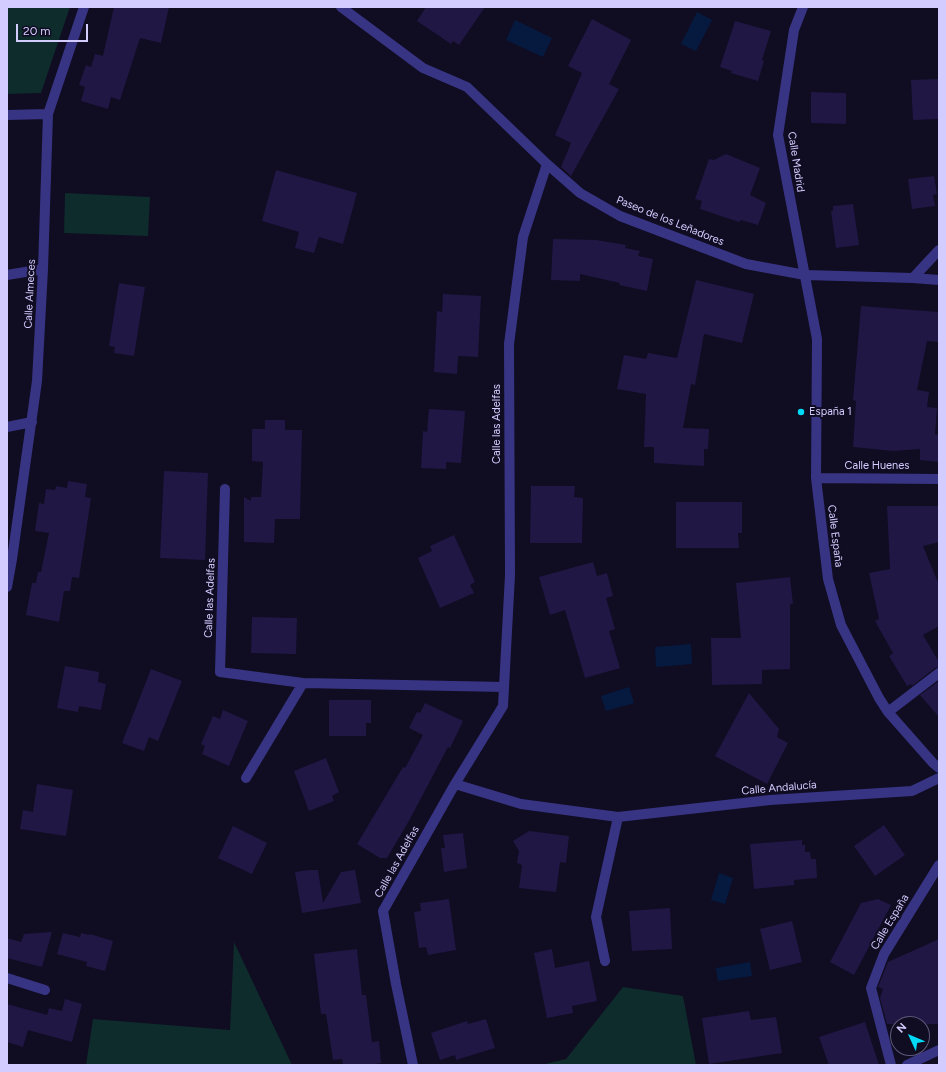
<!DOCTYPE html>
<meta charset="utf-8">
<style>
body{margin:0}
#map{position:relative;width:946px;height:1072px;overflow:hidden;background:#100c22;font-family:Figtree,sans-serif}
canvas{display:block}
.frame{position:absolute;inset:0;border:8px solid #d3ccff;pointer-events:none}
.north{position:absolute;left:890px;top:1016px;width:40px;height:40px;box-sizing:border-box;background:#100c22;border:1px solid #5e597a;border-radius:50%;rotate:314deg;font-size:11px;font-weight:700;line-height:16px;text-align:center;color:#d3ccff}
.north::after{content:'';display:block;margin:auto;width:14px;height:18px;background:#00daf7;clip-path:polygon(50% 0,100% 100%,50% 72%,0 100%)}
.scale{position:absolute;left:16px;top:24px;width:72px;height:18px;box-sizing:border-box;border:2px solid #d3ccff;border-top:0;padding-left:5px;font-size:12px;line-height:14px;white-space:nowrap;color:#d3ccff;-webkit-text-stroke:3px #100c22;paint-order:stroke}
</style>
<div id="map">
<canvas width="946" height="1072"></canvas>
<div class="frame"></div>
<div class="north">N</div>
<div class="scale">20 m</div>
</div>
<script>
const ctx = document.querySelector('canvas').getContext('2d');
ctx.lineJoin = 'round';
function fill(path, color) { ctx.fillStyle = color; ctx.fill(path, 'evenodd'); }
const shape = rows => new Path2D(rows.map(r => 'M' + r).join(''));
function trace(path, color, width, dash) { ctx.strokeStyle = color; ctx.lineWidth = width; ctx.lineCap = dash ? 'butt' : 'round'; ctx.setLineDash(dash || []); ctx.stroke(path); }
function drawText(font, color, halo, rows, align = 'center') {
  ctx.font = font + ' Figtree,sans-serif'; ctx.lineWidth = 4; ctx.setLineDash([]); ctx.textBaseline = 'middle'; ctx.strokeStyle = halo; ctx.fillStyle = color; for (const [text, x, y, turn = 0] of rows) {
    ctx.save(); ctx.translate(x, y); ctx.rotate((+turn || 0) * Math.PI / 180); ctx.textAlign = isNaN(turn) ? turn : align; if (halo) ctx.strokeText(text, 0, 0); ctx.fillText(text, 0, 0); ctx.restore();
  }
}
const green = shape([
 [7,7,70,7,41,93,7,94],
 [65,193,150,197,148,236,64,233],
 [234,942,292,1065,86,1065,93,1019,230,1030],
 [623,987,683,996,696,1065,541,1065,566,1059]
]);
const water = shape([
 [697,12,712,20,696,51,681,44],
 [515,20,552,38,543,57,506,40],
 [691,644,692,664,656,667,655,647],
 [629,687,634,703,606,711,601,696],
 [719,873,733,878,725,904,711,900],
 [750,962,752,976,718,981,716,968]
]);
const building = shape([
 [114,7,169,7,161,43,140,38,120,100,111,97,108,109,81,101,85,87,79,85,86,65,91,67,95,54,103,56],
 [426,7,485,7,459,45,453,41,451,44,417,21],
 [592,19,631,40,609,84,619,89,571,176,561,167,571,143,555,135,582,73,568,66],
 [735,21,771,31,762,60,764,61,758,81,731,73,732,71,720,67],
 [939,79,939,119,913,120,911,80],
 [811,92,846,93,846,124,811,123],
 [726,154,760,168,750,195,766,203,758,225,741,220,739,222,700,209,702,201,695,199,709,159,714,160],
 [276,170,357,193,343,244,319,237,314,253,295,248,299,232,262,221],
 [934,176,937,194,933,195,935,206,912,209,908,179],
 [853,204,859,245,836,248,831,211,833,211,833,206],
 [553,239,596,240,626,245,625,248,640,251,638,256,653,259,647,291,619,285,620,283,580,274,580,281,551,280],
 [696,280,754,294,742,343,704,334,695,385,691,384,683,428,709,429,708,449,704,449,704,466,654,463,654,447,644,447,646,394,617,389,624,355,646,359,648,353,677,358],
 [119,283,145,287,134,356,114,353,115,347,109,346],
 [443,294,481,296,478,357,458,356,457,374,434,372,437,311,442,312],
 [861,306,939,312,939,342,927,341,917,390,929,392,927,407,937,408,935,434,939,435,939,462,920,460,920,449,893,451,853,447,856,401,853,400],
 [429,409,465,411,461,463,446,462,446,469,421,468,423,431,427,432],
 [265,420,285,420,285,430,302,430,300,519,275,519,274,543,244,542,244,497,251,501,251,497,261,497,263,462,252,461,252,429,265,429],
 [164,471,208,473,205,560,160,558],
 [68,481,87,484,85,497,91,498,79,578,72,577,70,591,64,591,59,622,26,615,32,583,36,583,38,572,41,572,49,533,35,531,39,503,44,504,46,489,55,490,56,486,67,488],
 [531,486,575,486,574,497,583,498,582,543,530,543],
 [676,502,742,502,742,533,738,533,739,548,676,548],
 [887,506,939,506,939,542,923,546,939,585,939,626,923,635,939,662,939,667,935,668,912,686,911,684,907,686,889,656,893,653,875,621,879,619,869,573,890,569],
 [454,535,475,582,470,585,474,593,440,608,418,558,432,551,430,546],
 [593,562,597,576,607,573,613,596,606,598,615,629,609,631,620,668,585,678,565,610,550,615,539,577],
 [790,577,793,604,790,604,790,669,762,670,762,684,712,685,711,638,741,638,736,583],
 [252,617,297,618,296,654,251,653],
 [65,666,99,672,98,682,106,684,101,710,79,706,78,712,57,708],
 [151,669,182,681,158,741,149,737,144,751,122,743],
 [939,681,939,717,920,695],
 [749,693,779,729,777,737,788,743,767,784,715,756],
 [329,700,371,700,371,723,366,723,366,736,329,736],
 [425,703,463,721,450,748,448,747,410,819,387,858,380,858,357,844,403,767,405,768,423,735,409,728,417,712,420,713],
 [223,710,248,721,229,766,202,754,205,746,201,744,213,716,220,719],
 [326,758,339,792,332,796,334,801,309,811,294,771],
 [37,784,73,790,66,836,20,829,23,810,33,812],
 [884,825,905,855,875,876,854,846],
 [233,826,267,843,252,874,218,858],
 [529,831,569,836,566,863,560,862,556,892,519,888,522,865,517,863,519,851,513,841],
 [463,833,467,868,444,872,441,848,445,848,443,835],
 [802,840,802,845,805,845,805,852,810,852,811,859,816,859,817,878,794,880,794,885,754,889,750,844],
 [309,870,318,870,323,903,341,872,355,870,361,903,302,913,295,872],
 [449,899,456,950,428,955,426,947,419,948,414,912,421,911,420,903],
 [878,899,891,905,854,975,830,962,861,903],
 [670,908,672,949,632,951,629,911],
 [792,921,802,962,770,970,760,929],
 [52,932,42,967,7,958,7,938,21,942,24,934],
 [63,933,80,937,81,933,89,935,90,934,113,941,105,971,86,966,87,962,57,954],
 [939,939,939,1024,887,1024,880,998,883,989,878,987,888,962],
 [357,949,362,995,366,995,372,1042,379,1041,381,1063,369,1065,343,1065,342,1059,333,1060,326,1014,321,1014,314,954],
 [552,949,555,968,589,961,597,1001,572,1006,573,1013,547,1018,534,953],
 [65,999,82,1004,72,1042,28,1030,23,1047,7,1042,7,1004,47,1015,49,1008,62,1011],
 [749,1011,751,1020,776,1017,782,1053,709,1064,702,1018],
 [486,1019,495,1048,456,1060,455,1055,440,1060,431,1033,467,1021,468,1024],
 [865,1022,879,1065,829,1065,819,1037]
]);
const minor = shape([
 [341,7,423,68,467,87,547,164,580,193,620,216,746,264,805,275,913,278,939,280],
 [803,7,794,30,778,135,817,339,816,478,828,579,841,625,879,698,888,712,933,763,939,768],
 [7,115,48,114],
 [7,275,43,269],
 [913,278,939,250],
 [7,427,32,422],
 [816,478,939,479],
 [225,489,220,672,303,683,504,687],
 [7,587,12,559,37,381,43,269,48,114,84,7],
 [888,712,939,673],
 [246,778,303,683],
 [455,784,521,804,618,817,770,800,912,791,939,778],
 [605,961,596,917,618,817],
 [7,978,45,990],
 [413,1065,396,984,383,911,455,784,503,706,510,575,509,344,523,237,547,164],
 [891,1065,871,988,884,954,939,865],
 [907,1065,939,1050]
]);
const markers = [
 [801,412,4,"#00daf7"]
];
const streetNames = [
 ["Calle Madrid",796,162,81],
 ["Paseo de los Leñadores",670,221,22],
 ["Calle Almeces",30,294,-87],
 ["Calle las Adelfas",497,424,-90],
 ["Calle Huenes",877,466],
 ["Calle España",835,536,83],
 ["Calle las Adelfas",210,598,-88],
 ["Calle Andalucía",779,788,-5],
 ["Calle las Adelfas",397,862,-61],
 ["Calle España",890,922,-59]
];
const poiNames = [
 ["España 1",809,412]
];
fill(green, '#0e2c2b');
fill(water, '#061a40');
fill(building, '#211744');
trace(minor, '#383484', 10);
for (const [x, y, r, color] of markers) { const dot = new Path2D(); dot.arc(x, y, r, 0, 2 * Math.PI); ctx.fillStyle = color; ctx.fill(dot); trace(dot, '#100c22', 1.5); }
drawText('11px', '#d3ccff', '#100c22', streetNames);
drawText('11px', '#d3ccff', '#100c22', poiNames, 'left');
</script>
